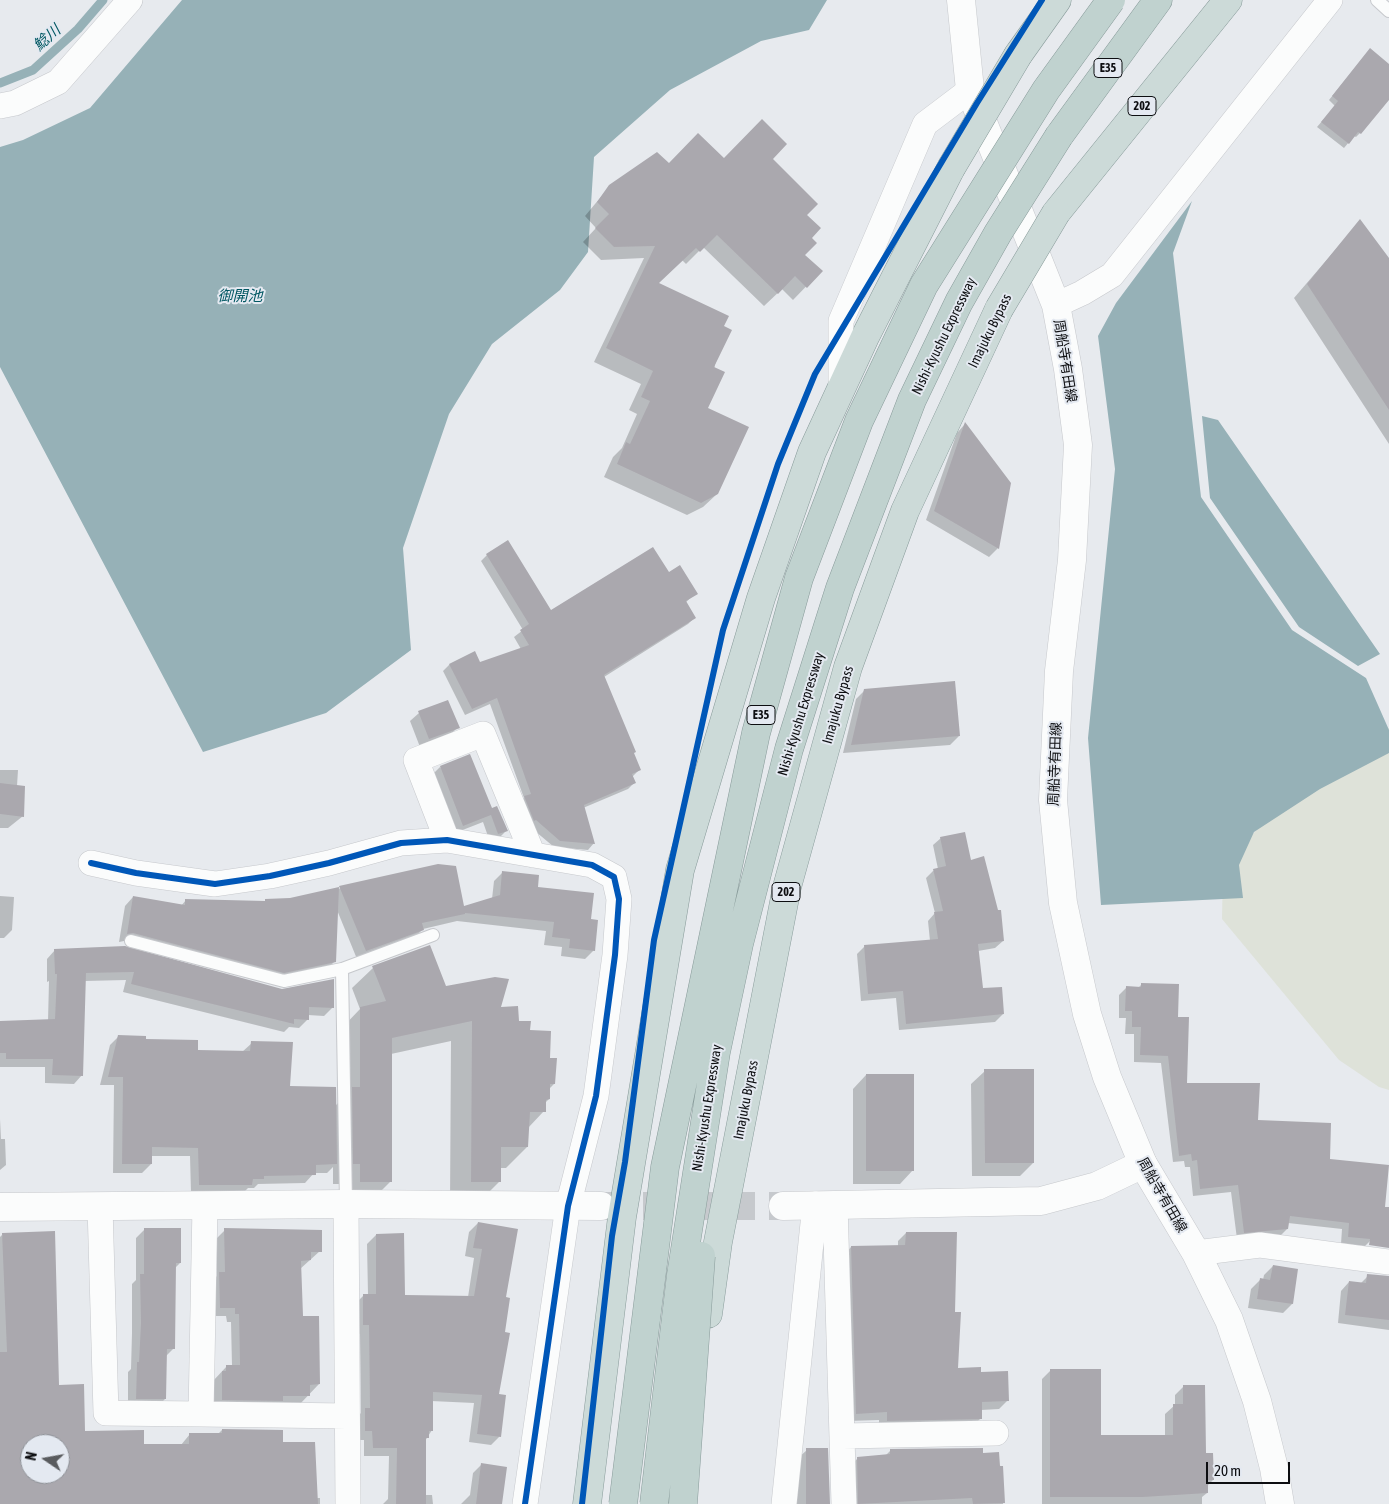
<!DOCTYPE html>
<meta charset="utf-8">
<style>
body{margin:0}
#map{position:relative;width:1389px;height:1504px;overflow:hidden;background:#e7eaee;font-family:"Asap Condensed",sans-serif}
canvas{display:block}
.north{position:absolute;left:20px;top:1434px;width:50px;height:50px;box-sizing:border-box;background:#e4e9f1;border:1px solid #8e9197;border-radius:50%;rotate:282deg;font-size:14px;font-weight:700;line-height:20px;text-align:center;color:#0d0e11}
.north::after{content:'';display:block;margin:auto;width:18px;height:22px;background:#595b5e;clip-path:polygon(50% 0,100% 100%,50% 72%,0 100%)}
.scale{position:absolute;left:1206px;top:1462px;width:84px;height:22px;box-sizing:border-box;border:2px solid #0d0e11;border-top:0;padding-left:6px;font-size:15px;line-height:18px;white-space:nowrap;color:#0d0e11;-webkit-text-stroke:4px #e4e9f1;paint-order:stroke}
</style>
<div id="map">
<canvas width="1389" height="1504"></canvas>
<div class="north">N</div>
<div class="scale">20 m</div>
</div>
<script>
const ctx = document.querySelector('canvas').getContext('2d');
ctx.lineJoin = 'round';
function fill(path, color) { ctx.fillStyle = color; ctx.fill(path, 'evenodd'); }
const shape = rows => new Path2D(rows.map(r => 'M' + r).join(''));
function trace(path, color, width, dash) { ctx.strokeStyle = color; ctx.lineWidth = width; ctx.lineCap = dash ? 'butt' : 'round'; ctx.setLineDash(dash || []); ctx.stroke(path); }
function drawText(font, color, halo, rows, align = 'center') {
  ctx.font = font + ' "Asap Condensed","Noto Sans JP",sans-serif'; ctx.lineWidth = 4; ctx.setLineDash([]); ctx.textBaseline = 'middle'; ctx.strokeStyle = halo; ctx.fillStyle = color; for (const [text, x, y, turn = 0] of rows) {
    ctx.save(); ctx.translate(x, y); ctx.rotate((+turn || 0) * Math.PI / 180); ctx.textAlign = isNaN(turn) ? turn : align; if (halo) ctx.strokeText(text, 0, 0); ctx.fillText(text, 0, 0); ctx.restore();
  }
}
const green = shape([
 [1389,728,1389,1090,1379,1087,1339,1060,1222,919,1223,865,1314,770]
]);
const water = shape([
 [182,0,827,0,809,30,761,41,670,90,594,157,588,252,560,290,492,344,449,414,403,548,411,650,326,713,203,752,0,367,0,147,23,140,90,108],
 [1192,201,1173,253,1201,497,1292,630,1366,678,1389,730,1389,753,1320,789,1254,832,1239,865,1243,898,1101,905,1088,738,1115,469,1098,336,1116,303],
 [1202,416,1218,420,1380,654,1358,666,1299,627,1210,498]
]);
const shadow = shape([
 [1366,54,1389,82,1389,98,1360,133,1356,137,1354,136,1344,148,1317,127,1335,106,1329,100],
 [724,159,771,159,805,215,810,238,804,255,821,271,793,300,782,289,764,306,703,247,686,264,682,260,657,283,723,326,706,409,717,494,703,507,687,515,604,477,613,457,622,448,637,414,629,410,641,384,594,362,644,258,601,260,583,242,596,228,585,216,610,186,669,165],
 [1360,221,1389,260,1389,444,1294,298],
 [965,424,998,548,989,557,926,520,957,433],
 [487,555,551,612,668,574,696,593,685,603,694,618,688,624,604,677,639,770,632,777,634,783,628,789,583,808,594,843,588,850,554,847,529,826,519,804,524,798,490,704,465,715,443,671,449,665,474,653,479,664,521,649,514,637,523,630,481,561],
 [865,690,959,736,950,745,843,753,856,699],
 [419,713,458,727,449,736,420,747,410,721],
 [440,767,491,810,506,831,498,839,490,842,483,822,455,833,432,775],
 [0,770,18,770,17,786,23,816,8,828,0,828],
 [941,838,970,861,1003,941,995,948,978,951,982,990,1003,1014,995,1022,899,1030,896,998,861,1001,857,954,865,946,930,941,928,921,935,913,926,878,933,871,938,869,933,845],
 [438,866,463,907,492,899,494,881,503,872,536,888,589,921,594,950,585,959,561,956,562,947,544,945,546,931,457,921,423,929,414,938,357,959,337,910,335,961,326,970,275,981,124,941,119,942,125,906,133,897,181,906,186,900,263,902,290,900],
 [0,896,14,897,12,930,4,938,0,938],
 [55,950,333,1007,324,1016,308,1015,308,1019,299,1028,289,1027,284,1032,123,992,126,980,85,981,82,1075,74,1084,45,1083,45,1067,0,1067,0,1021,48,1021,49,981,47,982,47,959],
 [373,968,445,988,499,1009,529,1031,549,1059,554,1084,549,1089,549,1099,545,1103,544,1111,528,1128,527,1147,506,1168,499,1168,499,1182,478,1203,450,1203,451,1041,391,1054,390,1182,369,1203,339,1203,339,1184,333,1184,333,1167,327,1173,314,1173,305,1183,258,1184,254,1188,248,1188,242,1194,191,1193,190,1156,150,1156,151,1164,142,1173,113,1173,114,1085,100,1085,110,1045,119,1036,196,1051,242,1052,252,1043,289,1088,335,1106,340,1101,340,1030,360,1009,352,988],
 [1142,984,1177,1018,1186,1084,1329,1160,1372,1239,1365,1246,1341,1244,1342,1229,1288,1223,1287,1229,1280,1236,1237,1239,1231,1192,1193,1196,1190,1167,1185,1167,1184,1161,1173,1162,1161,1063,1134,1062,1134,1034,1125,1034,1126,1018,1119,1018,1119,995,1126,988,1138,988],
 [985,1071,1033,1163,1020,1176,972,1176,971,1084],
 [866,1075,913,1170,900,1184,853,1184,853,1089],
 [0,1119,1,1139,5,1139,6,1165,0,1170],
 [478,1223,505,1298,498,1395,500,1436,491,1445,469,1442,474,1403,431,1401,432,1430,425,1441,425,1495,432,1495,433,1504,383,1504,388,1499,389,1456,364,1456,364,1440,357,1440,356,1418,361,1413,360,1334,355,1334,355,1304,364,1295,368,1295,367,1244,376,1235,404,1296,468,1297,474,1258,465,1256,469,1232],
 [145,1229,180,1263,175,1268,174,1348,165,1357,165,1399,156,1408,128,1407,128,1372,131,1369,132,1333,132,1284,136,1280,136,1238],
 [225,1230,320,1251,300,1269,302,1318,319,1384,300,1404,213,1408,213,1381,227,1366,232,1366,231,1322,227,1322,226,1316,212,1316,211,1282,217,1276,216,1239],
 [906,1233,954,1313,957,1369,980,1373,1008,1400,999,1409,981,1410,981,1418,972,1427,879,1429,879,1420,848,1421,843,1256,851,1247,898,1247,898,1241],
 [2,1235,58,1386,84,1432,143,1445,181,1445,190,1434,218,1434,222,1430,282,1443,316,1498,320,1498,320,1504,0,1504,0,1237],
 [30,1444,60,1444,60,1474,30,1474],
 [1273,1266,1297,1270,1292,1304,1283,1313,1248,1308,1251,1289,1260,1280,1263,1280,1264,1275],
 [1367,1277,1389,1282,1389,1330,1338,1323,1341,1291,1349,1282,1361,1283],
 [1051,1370,1100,1436,1165,1436,1165,1414,1175,1405,1175,1395,1184,1386,1213,1480,1207,1486,1207,1493,1202,1497,1202,1504,1042,1504,1042,1379],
 [807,1450,828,1504,794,1504,794,1498,798,1495,798,1458],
 [890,1451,982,1454,1002,1467,1003,1504,850,1504,849,1467,858,1458,885,1456],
 [482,1464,500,1504,461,1504,470,1495,473,1473]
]);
const stream = shape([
 [0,83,33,70,78,29,103,0]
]);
const building = shape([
 [1370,48,1389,64,1389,100,1361,134,1358,132,1349,144,1321,122,1338,101,1332,96],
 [762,119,787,144,773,159,818,204,807,215,821,228,812,238,817,243,805,255,823,271,807,288,795,276,778,294,717,235,700,252,696,248,659,283,729,316,724,326,732,330,714,367,725,372,708,408,749,427,718,494,701,503,617,464,626,442,630,444,650,401,641,397,653,371,606,348,655,246,614,247,595,228,609,214,597,202,609,185,657,152,669,163,698,133,724,158],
 [1360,219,1389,258,1389,410,1307,284],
 [965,422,1011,483,999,549,934,511],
 [508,540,551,610,653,547,669,572,680,565,698,594,686,601,696,618,604,675,636,752,634,753,641,770,632,774,636,783,584,805,595,844,560,841,536,820,534,821,524,796,531,794,497,698,472,709,449,664,475,651,480,662,529,645,520,630,529,624,486,554],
 [955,681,960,736,851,745,864,689],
 [448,700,460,728,429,739,418,711],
 [470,754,492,808,497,806,508,831,498,834,491,815,463,826,440,766],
 [0,783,25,786,24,817,0,814],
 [965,832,971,860,984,856,998,910,1001,910,1004,941,978,944,983,988,1002,987,1004,1014,906,1024,903,991,868,994,864,945,938,939,934,912,943,911,933,869,946,866,940,837],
 [438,864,456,866,464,906,500,895,502,871,539,875,538,887,594,893,591,919,598,920,595,951,569,948,570,939,552,937,554,922,465,913,465,914,422,923,424,930,366,951,339,886],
 [339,887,336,962,284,973,133,933,127,934,133,896,185,905,185,899,265,901,265,899,290,898],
 [430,945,446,986,495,977,509,979,501,1007,518,1006,519,1021,531,1021,530,1030,551,1031,550,1058,557,1058,555,1084,550,1084,550,1099,546,1100,546,1112,530,1112,528,1147,501,1147,501,1182,471,1182,472,1021,392,1038,392,1182,360,1182,360,1164,353,1164,352,1087,360,1087,360,1007,386,1001,372,966],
 [125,946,282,989,334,979,334,1008,309,1007,309,1020,294,1019,294,1024,131,984,134,972,86,973,83,1076,52,1075,53,1059,6,1059,6,1053,0,1053,0,1021,55,1019,57,974,55,974,54,949],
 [1141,983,1179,984,1178,1017,1189,1017,1187,1083,1260,1083,1258,1120,1331,1123,1330,1159,1389,1165,1385,1207,1389,1207,1389,1248,1369,1245,1370,1239,1348,1237,1349,1223,1290,1216,1288,1229,1244,1233,1238,1185,1200,1189,1197,1160,1192,1161,1191,1154,1179,1156,1168,1056,1140,1055,1141,1027,1132,1027,1132,1011,1125,1011,1126,986,1141,987],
 [118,1035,146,1036,146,1039,198,1040,198,1050,250,1051,251,1041,293,1042,290,1086,336,1087,337,1164,316,1165,316,1175,264,1176,264,1179,253,1179,252,1185,199,1185,198,1148,152,1147,152,1164,122,1164,123,1077,108,1077],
 [984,1069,1034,1069,1034,1163,985,1163],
 [866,1074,914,1074,914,1171,866,1171],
 [478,1222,518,1229,506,1297,510,1298,505,1332,510,1333,499,1394,506,1395,501,1437,477,1434,482,1395,433,1392,433,1431,429,1431,429,1438,426,1438,426,1504,396,1504,397,1448,373,1448,372,1431,365,1431,365,1408,370,1408,369,1325,363,1325,363,1294,376,1294,376,1234,404,1233,405,1295,474,1296,482,1249,473,1248],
 [144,1228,181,1228,181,1263,176,1263,175,1349,167,1349,166,1399,136,1399,137,1362,139,1362,141,1323,140,1274,144,1274],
 [224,1228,322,1230,322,1252,311,1252,311,1260,301,1261,303,1316,319,1316,320,1384,310,1385,310,1396,283,1396,283,1401,222,1400,222,1371,226,1371,226,1365,240,1365,239,1314,235,1314,235,1308,220,1308,219,1272,225,1272],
 [55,1231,59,1385,84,1384,85,1431,144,1430,144,1444,189,1444,189,1433,222,1433,222,1429,283,1430,283,1442,315,1442,318,1504,0,1504,0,1352,7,1352,2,1233],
 [30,1444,60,1444,60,1474,30,1474],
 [906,1232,957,1232,955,1312,961,1312,958,1368,981,1367,981,1372,1008,1371,1009,1401,982,1402,982,1419,887,1421,887,1412,856,1414,851,1246,905,1245],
 [1273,1265,1298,1269,1293,1304,1257,1299,1260,1278,1270,1280],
 [1367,1274,1389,1276,1389,1320,1345,1315,1349,1281,1366,1283],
 [1050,1369,1101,1369,1101,1435,1173,1435,1173,1404,1183,1404,1183,1385,1205,1385,1206,1453,1213,1453,1214,1480,1208,1480,1208,1493,1143,1497,1050,1497],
 [806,1448,828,1448,830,1504,806,1504],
 [983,1448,983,1453,999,1452,1000,1466,1003,1466,1005,1503,973,1504,972,1498,858,1504,857,1457,890,1454,890,1449],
 [481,1463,507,1467,502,1504,476,1504]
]);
const tertiaryTunnel = shape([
 [601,1206,783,1206]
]);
const service = shape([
 [1377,0,1389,11],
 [131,941,284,981,342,969,433,935],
 [342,969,346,1204]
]);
const minor = shape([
 [0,106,15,103,58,82,130,0],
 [1056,305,1082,293,1112,275,1330,0],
 [841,390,841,321,925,124,970,90],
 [447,840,416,760,483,734,533,855],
 [91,863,136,873,215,884,270,876,329,863,401,843,447,840,592,865,614,877,619,899,615,955,596,1096,568,1206,525,1504],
 [346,1204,348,1504],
 [835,1204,844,1504],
 [205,1205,201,1414,347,1416],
 [100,1206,106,1413,201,1414],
 [1196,1253,1260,1245,1389,1262],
 [843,1436,996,1433],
 [784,1504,815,1204]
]);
const tertiary = shape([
 [783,1206,1041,1201,1097,1186,1143,1164],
 [0,1207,346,1204,601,1206]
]);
const secondary = shape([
 [961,0,970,90,1056,305,1068,369,1078,445,1072,560,1059,671,1053,800,1063,903,1087,1014,1107,1077,1143,1164,1196,1253,1229,1320,1257,1401,1274,1468,1280,1504]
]);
const trunk = shape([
 [1018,55,1057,0],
 [1056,213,1228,0],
 [708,1314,718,1242,787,887,848,667,905,511,999,309],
 [587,1504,622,1217,680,870,761,598,812,452,865,337,951,168]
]);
const motorway = shape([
 [1059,136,1158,0]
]);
const trunkBridge = shape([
 [951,168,1018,55],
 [999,309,1056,213]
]);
const motorwayBridge = shape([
 [623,1504,665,1167,756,733,799,578,859,421,924,285,1046,90,1111,0],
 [654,1504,681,1275,716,1052,739,944,789,749,840,588,912,400,959,302,998,233,1059,136],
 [683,1504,701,1256]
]);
const cycleway = shape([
 [91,863,136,873,215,884,270,876,329,863,401,843,447,840,592,865,614,877,619,899,615,955,596,1096,568,1206,525,1504],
 [582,1504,612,1236,625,1162,654,940,723,630,778,464,815,374,977,103,1042,0]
]);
const shields = [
 [1108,68,28],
 [1142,106,28],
 [761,715,28],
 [786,892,28]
];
const shieldNames = [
 ["E35",1108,68],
 ["202",1142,106],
 ["E35",761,715],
 ["202",786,892]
];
const streetNames = [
 ["Imajuku Bypass",990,331,-64],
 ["Nishi-Kyushu Expressway",944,336,-64],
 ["周船寺有田線",1065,361,81],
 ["Imajuku Bypass",838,705,-74],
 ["Nishi-Kyushu Expressway",801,714,-73],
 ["周船寺有田線",1055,764,-88],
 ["Imajuku Bypass",746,1100,-79],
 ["Nishi-Kyushu Expressway",707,1108,-81],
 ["周船寺有田線",1162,1195,60]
];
const waterNames = [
 ["鯰川",47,38,-42],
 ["御開池",240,296]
];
fill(green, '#dee2d9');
fill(water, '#96b1b7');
fill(shadow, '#0003');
trace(stream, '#96b1b7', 9);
fill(building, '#aaa8ae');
trace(tertiaryTunnel, '#c6c9cd', 28, [28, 14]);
trace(service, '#c6c8cc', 14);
trace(minor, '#c6c8cc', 26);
trace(tertiary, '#c6c8cc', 29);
trace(secondary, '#c6c8cc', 29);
trace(trunk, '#889b9a', 29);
trace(motorway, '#889b9a', 29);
trace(service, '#fbfcfc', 12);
trace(minor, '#fbfcfc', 25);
trace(tertiary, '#fbfcfc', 28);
trace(secondary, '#fbfcfc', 28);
trace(trunk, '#ccdad8', 28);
trace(motorway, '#c0d2cf', 28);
trace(trunkBridge, '#889b9a', 29, []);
trace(motorwayBridge, '#889b9a', 29, []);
trace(trunkBridge, '#ccdad8', 28);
trace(motorwayBridge, '#c0d2cf', 28);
trace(cycleway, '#0057b8', 6);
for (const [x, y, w] of shields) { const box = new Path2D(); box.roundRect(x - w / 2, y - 9.5, w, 19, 4); ctx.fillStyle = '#e4e9f1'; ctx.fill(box); trace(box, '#0d0e11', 1); }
drawText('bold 12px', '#0d0e11', null, shieldNames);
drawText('14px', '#0d0e11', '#e4e9f1', streetNames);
drawText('italic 15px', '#005762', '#e4e9f1', waterNames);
</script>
